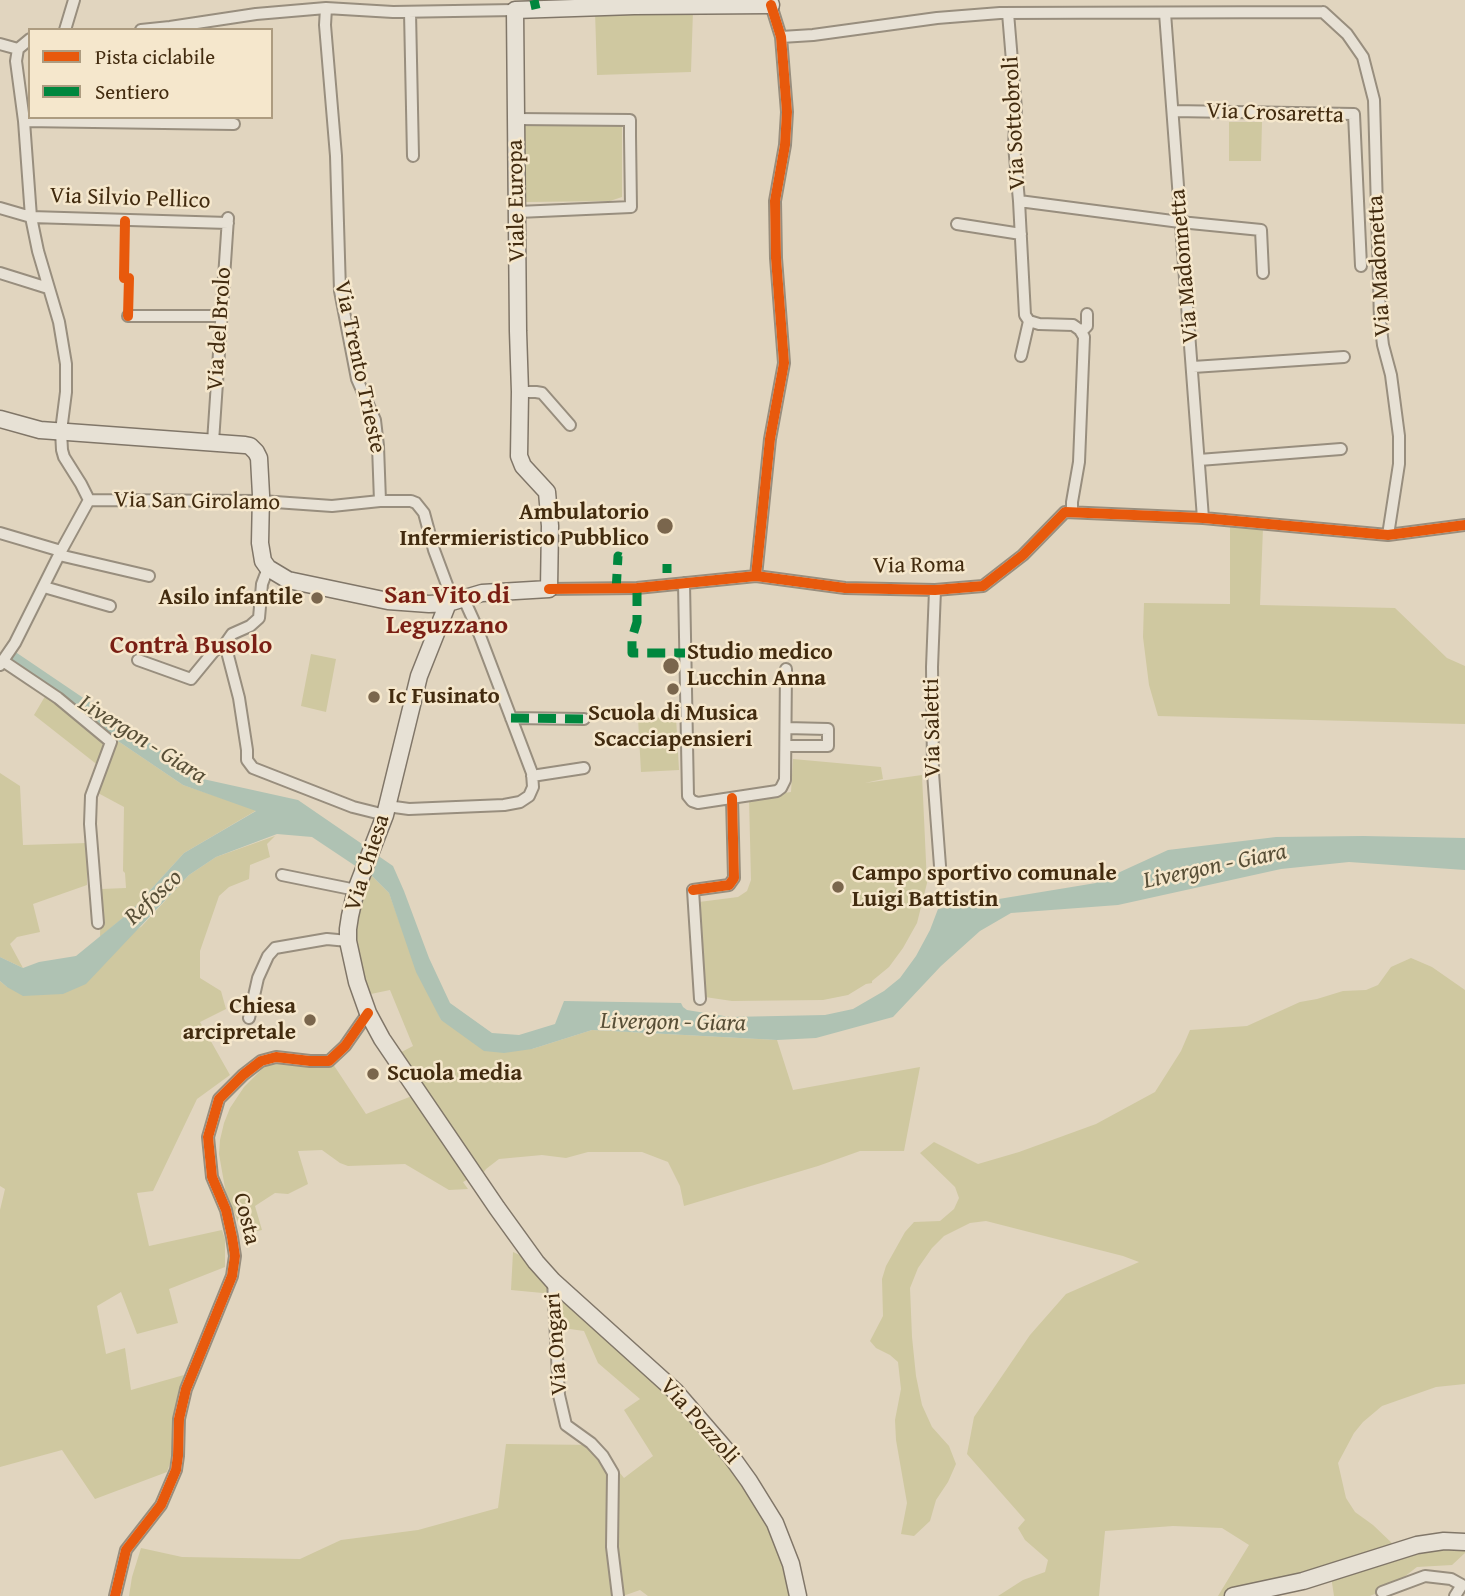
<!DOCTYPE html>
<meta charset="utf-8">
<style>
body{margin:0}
#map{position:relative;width:1465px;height:1596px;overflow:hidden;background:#e1d5bf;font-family:"Gentium Book Plus",serif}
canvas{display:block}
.legend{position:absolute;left:28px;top:28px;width:245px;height:91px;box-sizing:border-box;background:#f5e7cc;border:2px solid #ad9c80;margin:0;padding:9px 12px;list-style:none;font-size:21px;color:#422b0f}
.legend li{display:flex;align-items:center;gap:14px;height:35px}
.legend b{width:35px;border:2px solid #ad9c80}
</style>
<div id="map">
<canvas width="1465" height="1596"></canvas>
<ul class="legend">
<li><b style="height:9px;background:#e8590c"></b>Pista ciclabile</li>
<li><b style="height:9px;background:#00873e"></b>Sentiero</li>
</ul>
</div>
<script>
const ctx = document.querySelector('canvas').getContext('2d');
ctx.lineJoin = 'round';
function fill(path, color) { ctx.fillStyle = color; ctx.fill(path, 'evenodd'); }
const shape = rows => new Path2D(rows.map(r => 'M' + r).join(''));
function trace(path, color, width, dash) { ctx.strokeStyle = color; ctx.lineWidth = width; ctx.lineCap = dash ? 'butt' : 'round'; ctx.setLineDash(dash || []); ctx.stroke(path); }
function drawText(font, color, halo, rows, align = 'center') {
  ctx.font = font + ' "Gentium Book Plus",serif'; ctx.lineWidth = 5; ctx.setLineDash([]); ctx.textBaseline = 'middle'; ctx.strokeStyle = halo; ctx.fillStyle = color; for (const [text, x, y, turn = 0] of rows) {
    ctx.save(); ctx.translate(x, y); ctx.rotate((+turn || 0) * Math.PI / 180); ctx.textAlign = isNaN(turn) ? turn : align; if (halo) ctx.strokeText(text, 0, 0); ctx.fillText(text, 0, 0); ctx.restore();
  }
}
const green = shape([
 [693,10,691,72,597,75,595,11],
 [1229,122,1262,122,1261,161,1229,161],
 [622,123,622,197,610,201,526,202,525,125],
 [1230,525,1263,528,1260,605,1395,608,1447,658,1465,666,1465,724,1158,716,1149,685,1143,637,1144,603,1230,604],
 [311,654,336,659,326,712,301,706],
 [47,693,183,785,257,810,184,853,131,911,100,937,101,889,126,888,125,873,123,871,124,807,98,793,104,770,34,715],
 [676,717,679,770,641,772,638,718],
 [793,759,881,767,883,779,865,783,922,775,927,883,917,923,903,948,889,967,872,981,872,983,866,984,848,995,823,1000,732,1001,705,997,699,902,738,897,747,891,751,880,749,798,791,792],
 [0,773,20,786,23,845,87,843,87,885,33,904,40,932,17,937,10,944,23,968,0,957],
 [275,836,267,844,270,857,250,865,249,879,229,887,219,896,200,951,200,978,221,991,226,1009,200,1022,230,1075,197,1099,153,1191,137,1193,149,1246,222,1230,225,1239,225,1267,169,1289,178,1323,137,1334,121,1292,97,1306,106,1354,125,1348,131,1390,184,1375,177,1406,170,1463,167,1472,95,1499,62,1450,0,1467,0,1210,5,1189,0,1186,0,981,7,987,141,927,189,875,216,857],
 [369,873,389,893,402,929,441,1020,532,1049,592,1030,777,1040,793,1090,920,1067,904,1151,860,1151,818,1166,684,1206,680,1186,668,1162,642,1152,588,1152,566,1158,542,1155,499,1159,486,1169,481,1176,478,1174,463,1182,468,1189,449,1190,405,1164,348,1166,340,1163,322,1150,298,1151,308,1184,288,1194,275,1193,255,1206,262,1230,243,1234,226,1194,219,1154,220,1140,224,1123,230,1108,244,1087,265,1066,276,1061,331,1061,366,1114,412,1096,386,1060,413,1046,390,990,366,995,350,932],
 [1411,958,1432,967,1465,990,1465,1384,1436,1387,1382,1406,1363,1422,1354,1433,1338,1463,1346,1498,1355,1512,1373,1525,1395,1546,1465,1545,1465,1553,1452,1565,1417,1567,1391,1587,1370,1596,1334,1596,1331,1576,1245,1596,1218,1596,1249,1545,1222,1528,1173,1526,1105,1531,1099,1596,998,1596,1023,1580,1045,1572,1048,1560,1025,1540,1018,1528,1025,1520,967,1454,974,1417,1030,1335,1066,1294,1139,1262,1123,1256,986,1221,970,1223,944,1236,932,1248,918,1268,910,1288,912,1337,916,1376,922,1405,932,1427,949,1446,956,1464,948,1482,936,1500,930,1521,914,1536,901,1534,907,1503,896,1440,895,1420,901,1389,898,1362,890,1355,876,1348,870,1341,883,1316,882,1279,886,1266,905,1232,914,1222,940,1221,954,1209,959,1198,955,1187,920,1153,934,1142,978,1164,1019,1152,1096,1124,1155,1092,1181,1051,1190,1030,1247,1026,1300,1002,1317,999,1343,991,1366,990,1378,985,1391,967],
 [513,1252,535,1262,642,1358,767,1507,799,1596,648,1596,640,1590,623,1596,129,1596,132,1577,141,1548,182,1557,300,1559,341,1540,418,1530,498,1508,506,1444,597,1445,624,1478,653,1456,624,1410,640,1399,598,1363,584,1331,563,1328,553,1294,511,1290]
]);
const water = shape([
 [14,651,203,779,298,800,365,846,357,867,312,837,277,834,216,857,189,875,86,984,63,994,23,996,7,987,0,981,0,957,23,968,39,962,76,956,131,911,184,853,256,811,183,785,7,666],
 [1363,836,1465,838,1465,870,1349,862,1281,869,1118,905,1011,913,980,931,941,966,893,1017,816,1038,777,1040,592,1030,532,1049,504,1053,484,1051,441,1020,416,972,389,893,369,873,377,855,393,866,404,891,429,958,450,1003,492,1033,519,1035,555,1024,564,1001,681,1003,683,1007,687,1010,730,1017,825,1015,853,1009,884,991,900,978,916,956,930,930,938,909,1096,883,1168,850,1276,837]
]);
const street = shape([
 [326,8,325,25,336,156,340,291,357,379,375,420,378,446,380,501,411,501,416,503,424,513,434,550,453,601],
 [410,12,413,156],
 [1323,12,1347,34,1363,57,1374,100,1380,320,1383,345,1391,375,1399,436,1399,464,1388,535],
 [1008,13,1016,109,1014,145,1019,201,1025,315,1029,321,1039,324,1073,325,1080,330,1084,337,1079,462,1072,502,1072,512],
 [1165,13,1203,518],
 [65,30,74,0],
 [141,30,170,27,256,14,326,8,393,12,515,10],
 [781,37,813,35,937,18,1000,13,1323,12],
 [30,39,18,49,16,61,24,121,31,217,38,251,59,322,66,364,66,392,61,431,62,450,64,457,81,484,89,500],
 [0,44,18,49],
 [1173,111,1354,114,1361,266],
 [516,119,630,120,630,136,631,207,518,212],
 [24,121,234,124],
 [1019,201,1180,222,1261,230,1263,273],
 [0,208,31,217,228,223],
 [957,224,1021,234],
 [0,273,48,288],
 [128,316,221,316],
 [1081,332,1087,326,1087,314],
 [1021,356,1029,321],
 [1193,367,1344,357],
 [520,392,536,392,542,393,570,425],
 [213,442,228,218],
 [1199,460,1341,449],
 [89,500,261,501,332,506,380,501],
 [0,533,61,551],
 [59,555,149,576],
 [756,576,770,439,784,363,776,258,775,201,785,145,787,112,781,37,771,5],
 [684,583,688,796,692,801,698,803,777,791,781,788,785,780,786,669],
 [44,587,110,606],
 [549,589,637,588,756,576,845,588,935,590,983,586,1023,555,1065,512,1203,518,1388,535,1465,525],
 [935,590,932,667,933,773,940,866],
 [225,644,239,698,247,750,247,760,253,768,353,807,385,815],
 [138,660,191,679,214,651,225,644,232,634,250,626,259,618,262,584,268,568],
 [3,661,58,698,111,742,91,796,90,824,98,923],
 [0,665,15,643,61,551,89,500],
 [511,718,584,719],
 [786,746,828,746,828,729,786,728],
 [532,776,584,768],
 [387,806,409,809,504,805,520,802,529,796,533,787,532,773,477,628,463,597],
 [282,875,356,890],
 [700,999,693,890,729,885,734,878,732,798],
 [249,1018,258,978,268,956,275,948,327,939,348,941],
 [553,1281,559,1395,566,1425,591,1443,603,1456,613,1473,612,1547,618,1596],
 [1382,1592,1425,1576,1451,1579,1462,1585,1455,1596],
 [115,1596,126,1550,161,1505,176,1470,178,1456,179,1419,186,1389,232,1276,235,1256,232,1237,226,1210,212,1177,208,1137,219,1099,243,1075,261,1061,276,1057,310,1061,329,1061,345,1046,368,1013]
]);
const secondary = shape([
 [0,419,40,430,245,445,250,446,256,452,259,458,261,495,260,543,263,561,268,568,288,580,388,601,429,604,448,603,482,593,549,589,550,526,547,492,523,466,519,456,520,392,518,331,515,10,634,6,771,5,769,0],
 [448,603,419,676,385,815,356,890,350,916,348,929,348,941,357,982,368,1013,382,1039,497,1208,536,1262,553,1281,675,1391,731,1456,749,1481,775,1523,791,1564,798,1596],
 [1233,1596,1303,1581,1417,1545,1444,1541,1465,1542]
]);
const quiet = shape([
 [534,0,536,9],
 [667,564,667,573],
 [637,588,637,622,632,638,632,653,685,653],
 [616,592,618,556,621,557],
 [511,718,584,719]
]);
const cycleway = shape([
 [125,221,124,278,129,278,128,316],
 [756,576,770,439,784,363,776,258,775,201,785,145,787,112,781,37,771,5],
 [549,589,637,588,756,576,845,588,935,590,983,586,1023,555,1065,512,1203,518,1388,535,1465,525],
 [693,890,729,885,734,878,732,798],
 [115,1596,126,1550,161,1505,176,1470,178,1456,179,1419,186,1389,232,1276,235,1256,232,1237,226,1210,212,1177,208,1137,219,1099,243,1075,261,1061,276,1057,310,1061,329,1061,345,1046,368,1013]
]);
const markers = [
 [665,526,9,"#7a664d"],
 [317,598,7,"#7a664d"],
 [671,666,9,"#7a664d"],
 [673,689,7,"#7a664d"],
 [374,697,7,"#7a664d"],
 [838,887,7,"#7a664d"],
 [310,1020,7,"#7a664d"],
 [373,1074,7,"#7a664d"]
];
const streetNames = [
 ["Via Crosaretta",1275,114,2],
 ["Via Sottobroli",1015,123,-93],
 ["Via Silvio Pellico",130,199,2],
 ["Viale Europa",517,201,-91],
 ["Via Madonnetta",1185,266,-95],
 ["Via Madonetta",1380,266,-93],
 ["Via del Brolo",220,329,-86],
 ["Via Trento Trieste",359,367,78],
 ["Via San Girolamo",197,502,1],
 ["Via Roma",919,566,-1],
 ["Via Saletti",933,728,-91],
 ["Via Chiesa",368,863,-72],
 ["Costa",246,1219,76],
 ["Via Ongari",557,1344,-94],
 ["Via Pozzoli",699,1422,48]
];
const poiNames = [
 ["Ambulatorio",649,513,"right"],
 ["Infermieristico Pubblico",649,539,"right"],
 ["Asilo infantile",303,598,"right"],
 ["Studio medico",687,653],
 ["Lucchin Anna",687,679],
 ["Ic Fusinato",388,697],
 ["Scuola di Musica",673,714,"center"],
 ["Scacciapensieri",673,740,"center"],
 ["Campo sportivo comunale",852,874],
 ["Luigi Battistin",852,900],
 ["Chiesa",296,1007,"right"],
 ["arcipretale",296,1033,"right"],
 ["Scuola media",387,1074]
];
const waterNames = [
 ["Livergon - Giara",142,740,32],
 ["Livergon - Giara",1215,867,-12],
 ["Refosco",154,898,-43],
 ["Livergon - Giara",673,1023,1]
];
const quarterNames = [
 ["San Vito di",447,596],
 ["Leguzzano",447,626],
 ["Contrà Busolo",191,646]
];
fill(green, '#cfc8a0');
fill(water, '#afc2b3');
trace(street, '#988e7e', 14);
trace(secondary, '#807668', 19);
trace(street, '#e7e1d5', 10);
trace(secondary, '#e7e1d5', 16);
trace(quiet, '#00873e', 9, [18, 9]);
trace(cycleway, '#e8590c', 10);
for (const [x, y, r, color] of markers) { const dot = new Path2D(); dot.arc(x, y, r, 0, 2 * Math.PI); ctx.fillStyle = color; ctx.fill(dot); trace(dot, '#f5e7cc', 2.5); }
drawText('23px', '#422b0f', '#f5e7cc', streetNames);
drawText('bold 23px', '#422b0f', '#f5e7cc', poiNames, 'left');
drawText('italic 24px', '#584f37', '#f5e7cc', waterNames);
drawText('bold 26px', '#7a1f14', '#f5e7cc', quarterNames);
</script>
